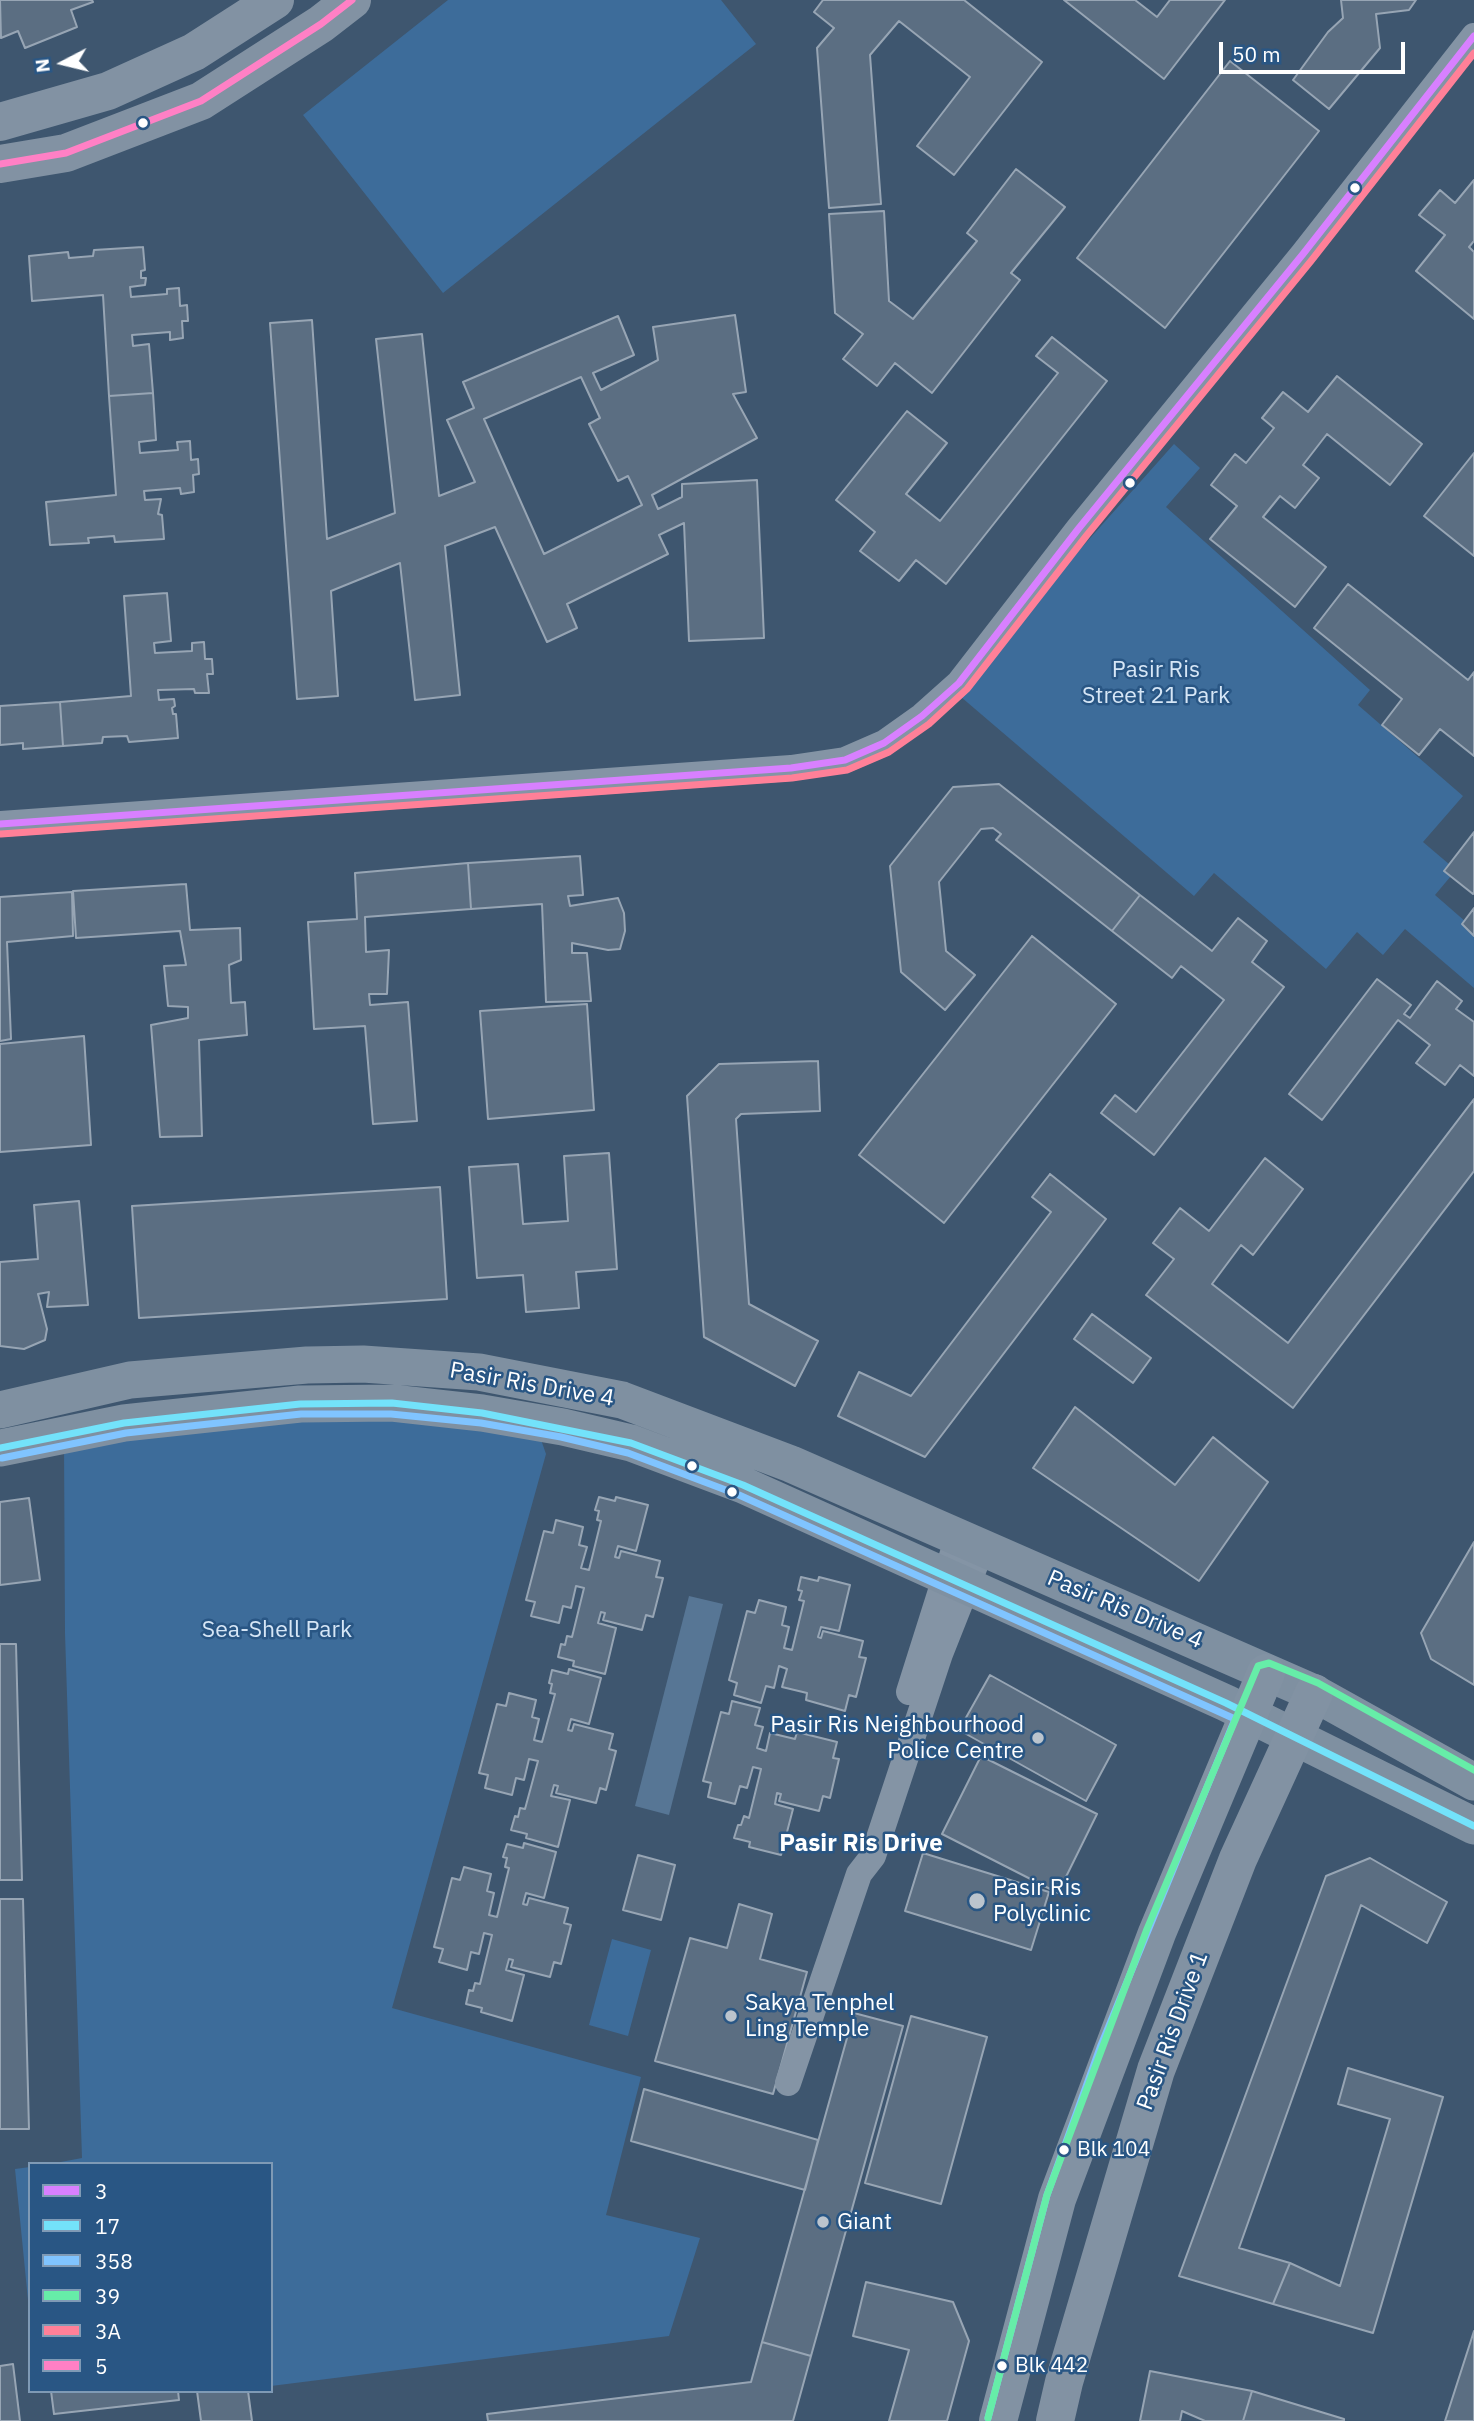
<!DOCTYPE html>
<style>
body{margin:0}
#map{position:relative;width:1474px;height:2421px;overflow:hidden;background:#3e566f;font-family:"IBM Plex Sans",sans-serif}
canvas{display:block}
.legend{position:absolute;left:28px;top:2162px;width:245px;height:231px;box-sizing:border-box;background:#295684;border:2px solid #7f9ab5;margin:0;padding:9px 12px;list-style:none;font-size:21px;color:#fff}
.legend li{display:flex;align-items:center;gap:14px;height:35px}
.legend b{width:35px;border:2px solid #7f9ab5}
.north{position:absolute;left:28px;top:28px;width:70px;height:70px;-webkit-text-stroke:5px #295684;paint-order:stroke;rotate:263deg;font-size:19px;font-weight:700;line-height:28px;text-align:center;color:#fff}
.north::after{content:'';display:block;margin:auto;width:24px;height:32px;background:#fff;clip-path:polygon(50% 0,100% 100%,50% 72%,0 100%)}
.scale{position:absolute;left:1219px;top:42px;width:186px;height:32px;box-sizing:border-box;border:4px solid #fff;border-top:0;padding-left:9px;font-size:21px;line-height:24px;white-space:nowrap;color:#fff;-webkit-text-stroke:5px #295684;paint-order:stroke}
</style>
<div id="map">
<canvas width="1474" height="2421"></canvas>
<ul class="legend">
<li><b style="height:9px;background:#d880ff"></b>3</li>
<li><b style="height:9px;background:#73e2fa"></b>17</li>
<li><b style="height:9px;background:#80c4ff"></b>358</li>
<li><b style="height:9px;background:#66eda8"></b>39</li>
<li><b style="height:9px;background:#ff8098"></b>3A</li>
<li><b style="height:9px;background:#ff80c5"></b>5</li>
</ul>
<div class="north">N</div>
<div class="scale">50 m</div>
</div>
<script>
const ctx = document.querySelector('canvas').getContext('2d');
ctx.lineJoin = 'round';
function fill(path, color) { ctx.fillStyle = color; ctx.fill(path, 'evenodd'); }
const shape = rows => new Path2D(rows.map(r => 'M' + r).join(''));
function trace(path, color, width, dash) { ctx.strokeStyle = color; ctx.lineWidth = width; ctx.lineCap = dash ? 'butt' : 'round'; ctx.setLineDash(dash || []); ctx.stroke(path); }
function drawText(font, color, halo, rows, align = 'center') {
  ctx.font = font + ' "IBM Plex Sans",sans-serif'; ctx.lineWidth = 5; ctx.setLineDash([]); ctx.textBaseline = 'middle'; ctx.strokeStyle = halo; ctx.fillStyle = color; for (const [text, x, y, turn = 0] of rows) {
    ctx.save(); ctx.translate(x, y); ctx.rotate((+turn || 0) * Math.PI / 180); ctx.textAlign = isNaN(turn) ? turn : align; if (halo) ctx.strokeText(text, 0, 0); ctx.fillText(text, 0, 0); ctx.restore();
  }
}
const green = shape([
 [448,0,721,0,756,44,443,293,303,115],
 [1174,444,1200,468,1166,507,1370,690,1358,705,1463,796,1423,842,1456,870,1435,895,1474,929,1474,988,1405,929,1383,955,1357,932,1326,969,1214,873,1194,896,954,691],
 [364,1415,538,1431,546,1454,392,2008,641,2077,606,2215,700,2238,669,2336,271,2386,271,2164,50,2164,82,2158,65,1633,64,1442],
 [612,1939,651,1950,628,2036,589,2025],
 [30,2167,30,2320,15,2169]
]);
const water = shape([
 [689,1596,723,1604,669,1815,635,1806]
]);
const building = shape([
 [0,0,92,0,93,2,71,10,77,27,25,48,18,31,1,38,0,0],
 [823,0,964,0,1042,62,954,175,917,146,970,77,899,21,870,55,881,204,829,208,817,48,834,28,814,12,823,0],
 [1064,0,1135,0,1157,17,1170,0,1225,0,1164,79,1064,0],
 [1341,0,1416,0,1409,10,1376,14,1380,48,1329,109,1293,80,1328,32,1343,18,1341,0],
 [1230,61,1319,131,1165,328,1077,258,1230,61],
 [1016,169,1065,207,1011,273,1020,280,932,393,895,363,877,386,843,359,863,334,835,313,829,214,884,211,889,301,913,319,977,241,967,233,1016,169],
 [1474,180,1474,241,1469,247,1474,252,1474,319,1416,271,1445,235,1419,215,1440,190,1455,203,1474,180],
 [143,247,145,270,141,271,141,278,146,278,145,285,130,287,131,297,167,294,167,289,179,288,180,306,187,305,188,321,182,321,183,338,170,340,170,332,132,335,133,346,149,344,153,393,109,396,103,295,32,301,29,256,68,252,69,258,93,256,94,250,143,247],
 [735,315,746,392,733,394,757,438,652,495,658,509,682,497,682,484,757,480,764,638,689,641,684,523,659,535,668,554,567,604,577,628,547,642,495,527,445,546,460,695,415,700,400,563,331,591,338,696,297,699,270,323,312,320,327,539,395,513,376,339,422,334,439,496,475,482,447,420,474,408,463,382,618,316,634,355,593,373,601,390,658,360,653,327,735,315],
 [581,377,600,418,589,424,618,481,628,476,642,505,544,554,484,419,581,377],
 [1052,337,1107,381,946,584,916,560,899,581,860,551,875,532,836,500,907,411,947,443,906,494,940,521,1058,373,1036,356,1052,337],
 [1337,376,1422,444,1390,485,1327,434,1303,465,1319,478,1295,508,1280,496,1263,517,1326,567,1295,607,1210,539,1237,506,1211,485,1235,454,1246,463,1274,428,1262,418,1283,392,1308,412,1337,376],
 [153,393,156,440,139,442,140,453,178,450,177,442,190,441,191,460,198,459,199,474,193,475,194,492,181,494,180,488,144,491,145,500,161,499,158,514,162,515,164,539,115,542,114,536,88,538,89,543,50,545,46,502,116,495,109,396,153,393],
 [1474,453,1474,556,1424,516,1474,453],
 [1348,584,1468,680,1474,672,1474,756,1440,729,1419,755,1382,725,1402,699,1314,628,1348,584],
 [167,593,171,641,154,643,155,653,192,651,192,643,204,642,205,659,212,659,213,674,207,674,209,693,195,693,194,689,158,690,159,700,174,699,175,706,172,708,173,714,176,714,178,738,129,742,127,736,103,737,102,743,63,746,60,702,131,696,124,596,167,593],
 [60,702,63,746,23,749,23,743,0,745,0,706,60,702],
 [999,784,1140,895,1112,931,996,840,1001,834,993,828,981,829,939,882,946,951,975,975,945,1010,901,972,890,866,953,787,999,784],
 [1474,832,1474,892,1473,894,1444,871,1474,832],
 [580,856,583,895,568,896,570,906,618,898,624,913,625,931,620,949,608,950,572,943,572,953,587,953,591,1001,546,1002,542,904,471,909,468,863,580,856],
 [468,863,471,909,365,917,366,952,389,950,387,994,369,994,370,1005,408,1002,417,1121,373,1124,365,1026,314,1029,308,922,357,919,355,873,468,863],
 [186,884,190,930,240,928,241,960,229,965,231,1003,245,1002,247,1035,199,1040,202,1136,160,1137,151,1025,188,1018,188,1007,168,1006,164,966,186,965,180,931,76,938,73,891,186,884],
 [72,892,73,936,7,942,11,1039,0,1041,0,897,72,892],
 [1140,895,1212,951,1238,918,1267,941,1252,962,1284,987,1154,1155,1101,1113,1115,1095,1136,1112,1224,1000,1181,966,1172,978,1112,931,1140,895],
 [1474,908,1474,936,1462,924,1474,908],
 [1032,936,1116,1004,944,1223,859,1155,1032,936],
 [1377,979,1411,1005,1404,1014,1410,1018,1437,981,1462,1001,1456,1009,1474,1022,1474,1076,1460,1065,1445,1085,1416,1063,1430,1045,1398,1020,1322,1120,1289,1094,1377,979],
 [587,1004,594,1110,488,1119,480,1011,587,1004],
 [84,1036,91,1145,0,1152,0,1044,84,1036],
 [818,1061,820,1111,741,1114,736,1119,749,1304,818,1341,795,1386,704,1337,687,1096,719,1064,818,1061],
 [1474,1099,1474,1171,1293,1408,1146,1295,1174,1259,1153,1243,1180,1208,1209,1231,1265,1158,1303,1189,1253,1255,1241,1245,1212,1284,1288,1343,1474,1099],
 [609,1153,617,1269,576,1272,579,1308,526,1312,523,1275,477,1278,469,1167,518,1164,523,1224,568,1221,564,1156,609,1153],
 [1050,1174,1106,1219,925,1457,838,1416,859,1372,911,1396,1051,1212,1032,1197,1050,1174],
 [440,1187,447,1299,139,1318,132,1206,440,1187],
 [79,1201,88,1305,47,1307,49,1292,38,1294,47,1329,45,1340,24,1349,0,1346,0,1262,38,1259,34,1205,79,1201],
 [1092,1314,1151,1358,1133,1383,1074,1339,1092,1314],
 [1075,1407,1175,1485,1213,1437,1268,1482,1199,1581,1033,1468,1075,1407],
 [599,1497,615,1501,616,1497,648,1505,636,1551,618,1546,615,1557,619,1558,621,1551,660,1561,656,1577,663,1578,653,1617,646,1615,642,1630,603,1620,605,1613,601,1612,598,1623,616,1628,605,1674,573,1666,574,1661,558,1657,561,1644,565,1645,567,1636,572,1637,584,1588,576,1586,571,1608,563,1606,559,1623,531,1616,535,1602,526,1600,544,1531,553,1533,556,1520,583,1527,579,1545,587,1547,581,1568,589,1570,601,1521,597,1520,599,1511,595,1510,599,1497],
 [29,1498,40,1580,0,1585,0,1502,29,1498],
 [1474,1542,1474,1685,1431,1659,1421,1633,1474,1542],
 [801,1577,818,1581,819,1577,850,1585,839,1631,821,1627,818,1637,821,1638,823,1631,863,1641,859,1657,866,1658,856,1697,849,1695,845,1711,806,1700,807,1693,782,1687,787,1669,779,1666,774,1688,766,1686,761,1703,734,1695,737,1683,729,1680,747,1611,755,1613,759,1600,786,1607,782,1625,789,1627,784,1648,792,1650,804,1601,799,1600,802,1591,798,1590,801,1577],
 [0,1644,16,1644,22,1880,0,1880,0,1644],
 [569,1669,601,1678,589,1724,571,1719,568,1730,572,1731,574,1724,613,1734,609,1749,616,1751,606,1790,600,1788,596,1803,556,1793,558,1786,554,1785,551,1796,570,1800,558,1847,526,1838,527,1834,511,1830,515,1816,518,1817,520,1808,525,1809,538,1761,529,1759,524,1780,516,1778,512,1795,485,1788,488,1775,479,1773,497,1704,506,1706,509,1693,536,1700,532,1717,539,1719,534,1740,542,1742,555,1694,550,1693,552,1684,549,1683,552,1670,568,1674,569,1669],
 [990,1675,1116,1745,1086,1801,959,1730,990,1675],
 [732,1701,760,1708,755,1725,763,1727,757,1748,766,1751,770,1733,795,1739,797,1732,837,1742,833,1758,839,1759,830,1798,823,1796,819,1811,779,1801,781,1794,777,1793,775,1804,793,1809,781,1855,749,1847,750,1842,734,1838,738,1825,741,1825,744,1816,749,1818,761,1769,753,1767,747,1788,740,1786,735,1804,708,1797,711,1783,703,1781,721,1712,729,1714,732,1701],
 [981,1756,1097,1814,1058,1893,942,1834,981,1756],
 [524,1843,556,1852,544,1898,526,1893,523,1904,527,1905,529,1898,568,1908,564,1923,571,1925,561,1964,554,1962,550,1977,511,1967,513,1960,509,1959,506,1970,524,1975,512,2021,481,2012,482,2008,466,2004,469,1990,473,1991,475,1983,480,1984,492,1935,484,1933,479,1954,471,1952,467,1970,439,1962,443,1949,434,1947,452,1878,460,1880,464,1867,491,1874,487,1891,494,1893,489,1915,497,1917,509,1868,505,1867,507,1858,503,1857,507,1844,523,1848,524,1843],
 [923,1853,1049,1892,1031,1950,905,1911,923,1853],
 [638,1855,675,1865,661,1920,623,1910,638,1855],
 [1370,1858,1447,1902,1427,1943,1361,1905,1239,2248,1290,2263,1273,2304,1179,2276,1326,1876,1370,1858],
 [0,1899,23,1899,29,2129,0,2129,0,1899],
 [739,1904,772,1914,760,1959,807,1972,773,2094,655,2061,690,1938,727,1948,739,1904],
 [854,2013,903,2026,811,2356,762,2342,854,2013],
 [911,2016,987,2037,941,2204,865,2183,911,2016],
 [1348,2068,1443,2097,1373,2333,1273,2304,1290,2263,1340,2286,1390,2119,1338,2104,1348,2068],
 [644,2089,818,2140,805,2190,631,2141,644,2089],
 [866,2282,953,2302,969,2341,947,2421,889,2421,909,2350,853,2336,866,2282],
 [1474,2331,1474,2421,1445,2421,1474,2331],
 [762,2342,811,2356,793,2421,488,2421,487,2414,751,2382,762,2342],
 [13,2364,20,2421,0,2421,0,2366,13,2364],
 [1150,2371,1252,2391,1243,2421,1205,2421,1182,2411,1180,2421,1140,2421,1150,2371],
 [51,2391,178,2391,179,2400,54,2414,51,2391],
 [197,2391,248,2391,252,2421,201,2421,197,2391],
 [1252,2391,1344,2419,1344,2421,1243,2421,1252,2391]
]);
const street = shape([
 [0,824,791,768,845,760,884,743,922,716,959,683,1079,528,1303,254,1474,36],
 [909,1692,958,1537],
 [788,2083,859,1874,873,1856,940,1654,982,1548]
]);
const secondary = shape([
 [0,1410,130,1380,307,1365,363,1364,479,1372,622,1400,791,1464,1314,1693,1474,1782],
 [0,1448,124,1423,300,1404,392,1403,482,1413,563,1427,631,1443,743,1485,1226,1703,1474,1826]
]);
const primary = shape([
 [0,122,108,91,194,52,275,0],
 [0,164,66,153,201,101,321,24,352,0],
 [998,2421,1057,2199,1157,1933,1266,1673],
 [1055,2421,1064,2382,1156,2070,1238,1859,1314,1693]
]);
const bus1 = shape([
 [0,824,791,768,845,760,884,743,922,716,959,683,1079,528,1303,254,1474,36]
]);
const bus2 = shape([
 [0,1448,124,1423,300,1404,392,1403,482,1413,631,1443,743,1485,1226,1703,1474,1826]
]);
const bus3 = shape([
 [2,1458,126,1433,301,1414,391,1414,481,1423,561,1437,628,1453,739,1495,1235,1719,1101,2045,1047,2195,988,2418]
]);
const bus4 = shape([
 [988,2418,1047,2195,1147,1929,1258,1666,1269,1663,1318,1683,1474,1770]
]);
const bus5 = shape([
 [1,834,792,778,847,770,889,752,929,724,967,689,1087,535,1311,261,1474,53]
]);
const bus6 = shape([
 [0,164,66,153,201,101,321,24,352,0]
]);
const markers = [
 [143,123,6,"#fff"],
 [1355,188,6,"#fff"],
 [1130,483,6,"#fff"],
 [692,1466,6,"#fff"],
 [732,1492,6,"#fff"],
 [1038,1738,7,"#bbc4cd"],
 [977,1901,9,"#bbc4cd"],
 [731,2016,7,"#bbc4cd"],
 [1064,2150,6,"#fff"],
 [823,2222,7,"#bbc4cd"],
 [1002,2366,6,"#fff"]
];
const busNames = [
 ["Blk 104",1077,2150],
 ["Blk 442",1015,2366]
];
const parkNames = [
 ["Pasir Ris",1156,670],
 ["Street 21 Park",1156,696],
 ["Sea-Shell Park",277,1630]
];
const streetNames = [
 ["Pasir Ris Drive 4",532,1385,10],
 ["Pasir Ris Drive 4",1125,1610,23],
 ["Pasir Ris Drive 1",1173,2031,-70]
];
const poiNames = [
 ["Pasir Ris Neighbourhood",1024,1725,"right"],
 ["Police Centre",1024,1751,"right"],
 ["Pasir Ris",993,1888],
 ["Polyclinic",993,1914],
 ["Sakya Tenphel",745,2003],
 ["Ling Temple",745,2029],
 ["Giant",837,2222]
];
const neighbourhoodNames = [
 ["Pasir Ris Drive",861,1844]
];
fill(green, '#3d6c9a');
fill(water, '#577695');
fill(building, '#5b6e82');
trace(building, '#97a5b4', 2);
trace(street, '#8494a5', 26);
trace(secondary, '#7f90a1', 37);
trace(primary, '#8292a3', 38);
trace(bus1, '#d880ff', 7);
trace(bus2, '#73e2fa', 7);
trace(bus3, '#80c4ff', 7);
trace(bus4, '#66eda8', 7);
trace(bus5, '#ff8098', 7);
trace(bus6, '#ff80c5', 7);
for (const [x, y, r, color] of markers) { const dot = new Path2D(); dot.arc(x, y, r, 0, 2 * Math.PI); ctx.fillStyle = color; ctx.fill(dot); trace(dot, '#295684', 2.5); }
drawText('21px', '#fff', '#295684', busNames, 'left');
drawText('23px', '#d6e6f6', '#295684', parkNames);
drawText('23px', '#fff', '#295684', streetNames);
drawText('23px', '#fff', '#295684', poiNames, 'left');
drawText('bold 24px', '#fff', '#295684', neighbourhoodNames);
</script>
